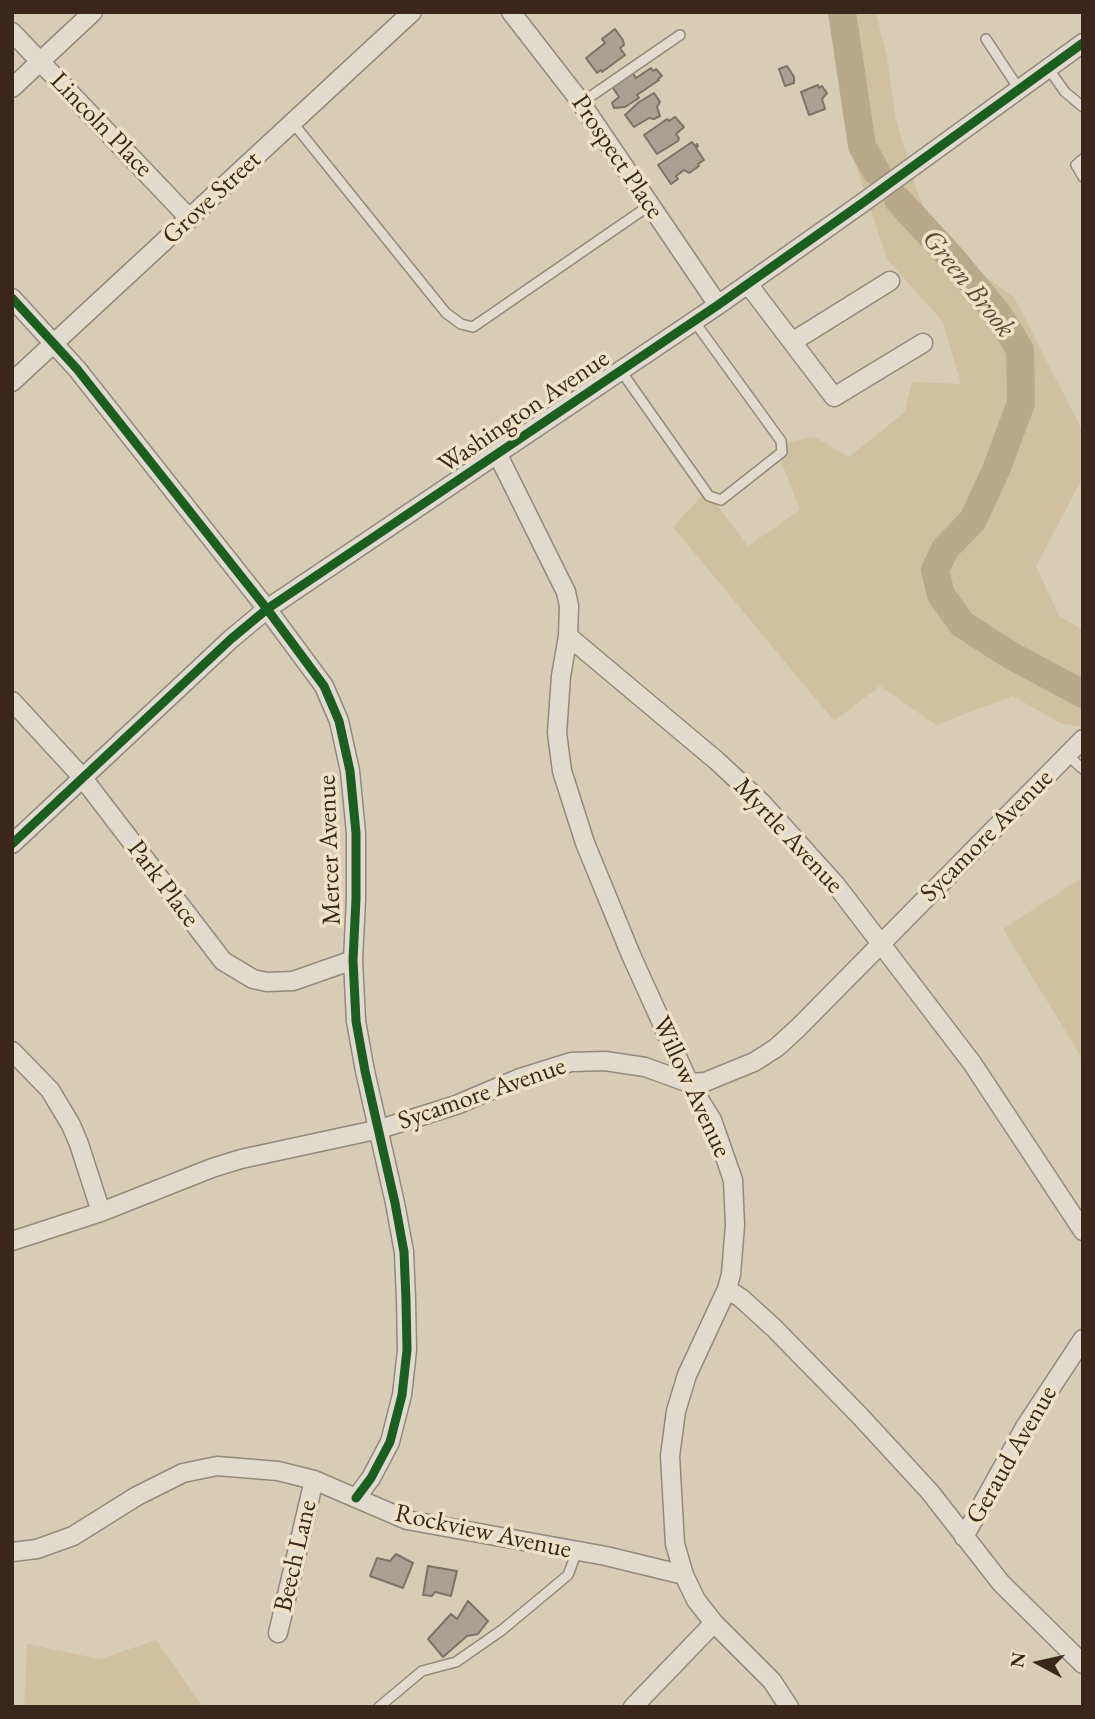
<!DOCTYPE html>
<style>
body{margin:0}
#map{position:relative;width:1095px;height:1719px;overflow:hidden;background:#d7cdb5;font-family:"EB Garamond",serif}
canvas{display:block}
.frame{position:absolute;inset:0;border:14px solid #3b2719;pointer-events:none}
.north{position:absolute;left:1004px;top:1628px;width:70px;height:70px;-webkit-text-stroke:5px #eee2c6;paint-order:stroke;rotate:278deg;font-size:19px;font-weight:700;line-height:28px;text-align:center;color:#3b2719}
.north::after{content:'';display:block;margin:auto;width:24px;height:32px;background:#3b2719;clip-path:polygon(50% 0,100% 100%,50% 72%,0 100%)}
</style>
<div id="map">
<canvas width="1095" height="1719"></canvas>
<div class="frame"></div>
<div class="north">N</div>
</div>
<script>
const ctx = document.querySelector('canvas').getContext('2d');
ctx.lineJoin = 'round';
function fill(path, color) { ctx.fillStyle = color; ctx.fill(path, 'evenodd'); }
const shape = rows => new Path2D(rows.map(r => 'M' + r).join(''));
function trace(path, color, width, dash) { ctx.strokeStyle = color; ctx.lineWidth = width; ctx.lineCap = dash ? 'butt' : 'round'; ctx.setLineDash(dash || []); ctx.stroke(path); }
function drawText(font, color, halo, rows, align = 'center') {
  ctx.font = font + ' "EB Garamond",serif'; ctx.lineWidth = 7; ctx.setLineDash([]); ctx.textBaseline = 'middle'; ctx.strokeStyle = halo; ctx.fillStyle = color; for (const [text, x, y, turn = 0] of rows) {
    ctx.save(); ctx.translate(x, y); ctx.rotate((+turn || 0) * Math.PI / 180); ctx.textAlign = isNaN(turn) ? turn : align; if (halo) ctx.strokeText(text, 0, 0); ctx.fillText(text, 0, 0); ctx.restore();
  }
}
const green = shape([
 [828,12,876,12,887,57,896,120,919,197,935,228,989,279,1014,297,1083,432,1083,477,1036,566,1059,616,1083,630,1083,727,1062,724,1013,696,936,725,880,686,834,721,673,527,706,491,748,546,800,510,775,445,815,437,849,457,905,412,912,382,961,384,943,322,887,259,851,152],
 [1083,877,1083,1060,1003,929],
 [156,1640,203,1707,24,1707,27,1644,100,1659]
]);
const river = shape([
 [842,12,862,146,876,171],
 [898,200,948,254,998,314,1020,350,1021,403,996,470,973,520,945,549,935,570,941,595,962,624,1010,655,1083,694]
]);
const building = shape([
 [615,29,623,40,624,45,620,48,625,55,602,72,601,70,597,73,586,58,605,43,602,39,615,29],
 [787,66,794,77,794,83,785,86,779,69,787,66],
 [651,68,653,71,656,69,662,76,658,79,659,80,637,95,639,98,625,107,614,108,612,103,619,97,611,85,632,72,636,78,651,68],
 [818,85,819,88,822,86,827,93,822,99,825,109,809,115,801,92,818,85],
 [654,93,660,102,657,107,660,116,654,119,649,118,634,127,625,115,639,102,654,93],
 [675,117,684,127,676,134,679,138,678,141,657,154,644,135,667,119,669,121,675,117],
 [692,142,695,146,697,144,698,146,696,148,704,160,698,164,699,166,689,173,684,170,676,176,678,179,671,184,658,165,692,142],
 [396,1554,413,1563,403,1588,370,1576,377,1558,390,1561,396,1554],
 [428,1566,457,1571,451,1596,435,1592,432,1596,423,1595,428,1566],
 [468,1601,488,1621,478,1634,467,1636,443,1657,428,1639,451,1614,457,1619,468,1601]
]);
const lane = shape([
 [986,39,1019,89],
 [1048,68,1065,92,1083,107],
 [581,103,680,35],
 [293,123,446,313,461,324,473,327,650,205],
 [1083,159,1076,165,1083,177],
 [621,371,709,496,721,500,782,452,781,441,694,321],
 [1067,755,1083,769],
 [379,1707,422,1671,456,1662,502,1630,568,1575,577,1551]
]);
const street = shape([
 [511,12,577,97,718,305],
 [12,32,190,219],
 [12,88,93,12],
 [748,284,834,397,923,343],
 [12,298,77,369,267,609,324,686,339,721,350,771,356,833,356,899,353,960,356,1021,365,1071,395,1203,404,1252,406,1300,407,1350,402,1395,390,1442,371,1478,356,1498],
 [792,342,890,281],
 [12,382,412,12],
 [498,455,566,592,569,606,568,636,717,761,762,803,836,885,972,1063,1083,1231],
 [568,636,561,676,557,733,562,771,585,843,631,955,689,1083,712,1120,733,1180,735,1225,731,1274,727,1289,687,1375,676,1411,670,1456,675,1544,684,1575],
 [12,701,82,777,223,961,253,979,267,982,293,981,353,960],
 [12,844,231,639,267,609,718,305,861,204,1083,43],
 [12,1051,50,1090,71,1125,79,1144,101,1212],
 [12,1241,101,1212,212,1168,241,1159,380,1129,456,1105,520,1078,571,1062,605,1061,645,1067,689,1083,705,1082,754,1062,776,1048,798,1028,1083,739],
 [727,1289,741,1298,774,1328,860,1416,930,1492,1001,1583,1083,1664],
 [964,1537,1025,1427,1083,1339],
 [12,1552,37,1549,73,1536,137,1496,183,1473,217,1466,278,1471,314,1480,407,1520,606,1556,684,1575,696,1600,714,1623,772,1681,789,1707],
 [278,1633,314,1480],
 [633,1707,714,1623]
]);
const cycleway = shape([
 [12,298,77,369,267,609,324,686,339,721,350,771,356,833,356,899,353,960,356,1021,365,1071,395,1203,404,1252,406,1300,407,1350,402,1395,390,1442,371,1478,356,1498],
 [12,844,231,639,267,609,718,305,861,204,1083,43]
]);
const streetNames = [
 ["Lincoln Place",101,125,46],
 ["Prospect Place",617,157,56],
 ["Grove Street",212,198,-43],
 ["Washington Avenue",524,412,-34],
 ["Myrtle Avenue",788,836,47],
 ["Sycamore Avenue",987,836,-45],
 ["Mercer Avenue",330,850,-92],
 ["Park Place",163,884,53],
 ["Willow Avenue",691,1087,65],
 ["Sycamore Avenue",482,1094,-19],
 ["Geraud Avenue",1012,1455,-60],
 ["Rockview Avenue",483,1532,12],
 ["Beech Lane",296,1556,-77]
];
const waterNames = [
 ["Green Brook",968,284,51]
];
fill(green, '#cfc0a0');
trace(river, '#b8a98a', 28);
fill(building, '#a9a191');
trace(building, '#7b7365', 2);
trace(lane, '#91897a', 12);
trace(street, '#91897a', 21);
trace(lane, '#e0dbce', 9);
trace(street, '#e0dbce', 18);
trace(cycleway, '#1b5e20', 9);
drawText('26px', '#3b2719', '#eee2c6', streetNames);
drawText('italic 28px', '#5d4935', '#eee2c6', waterNames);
</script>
